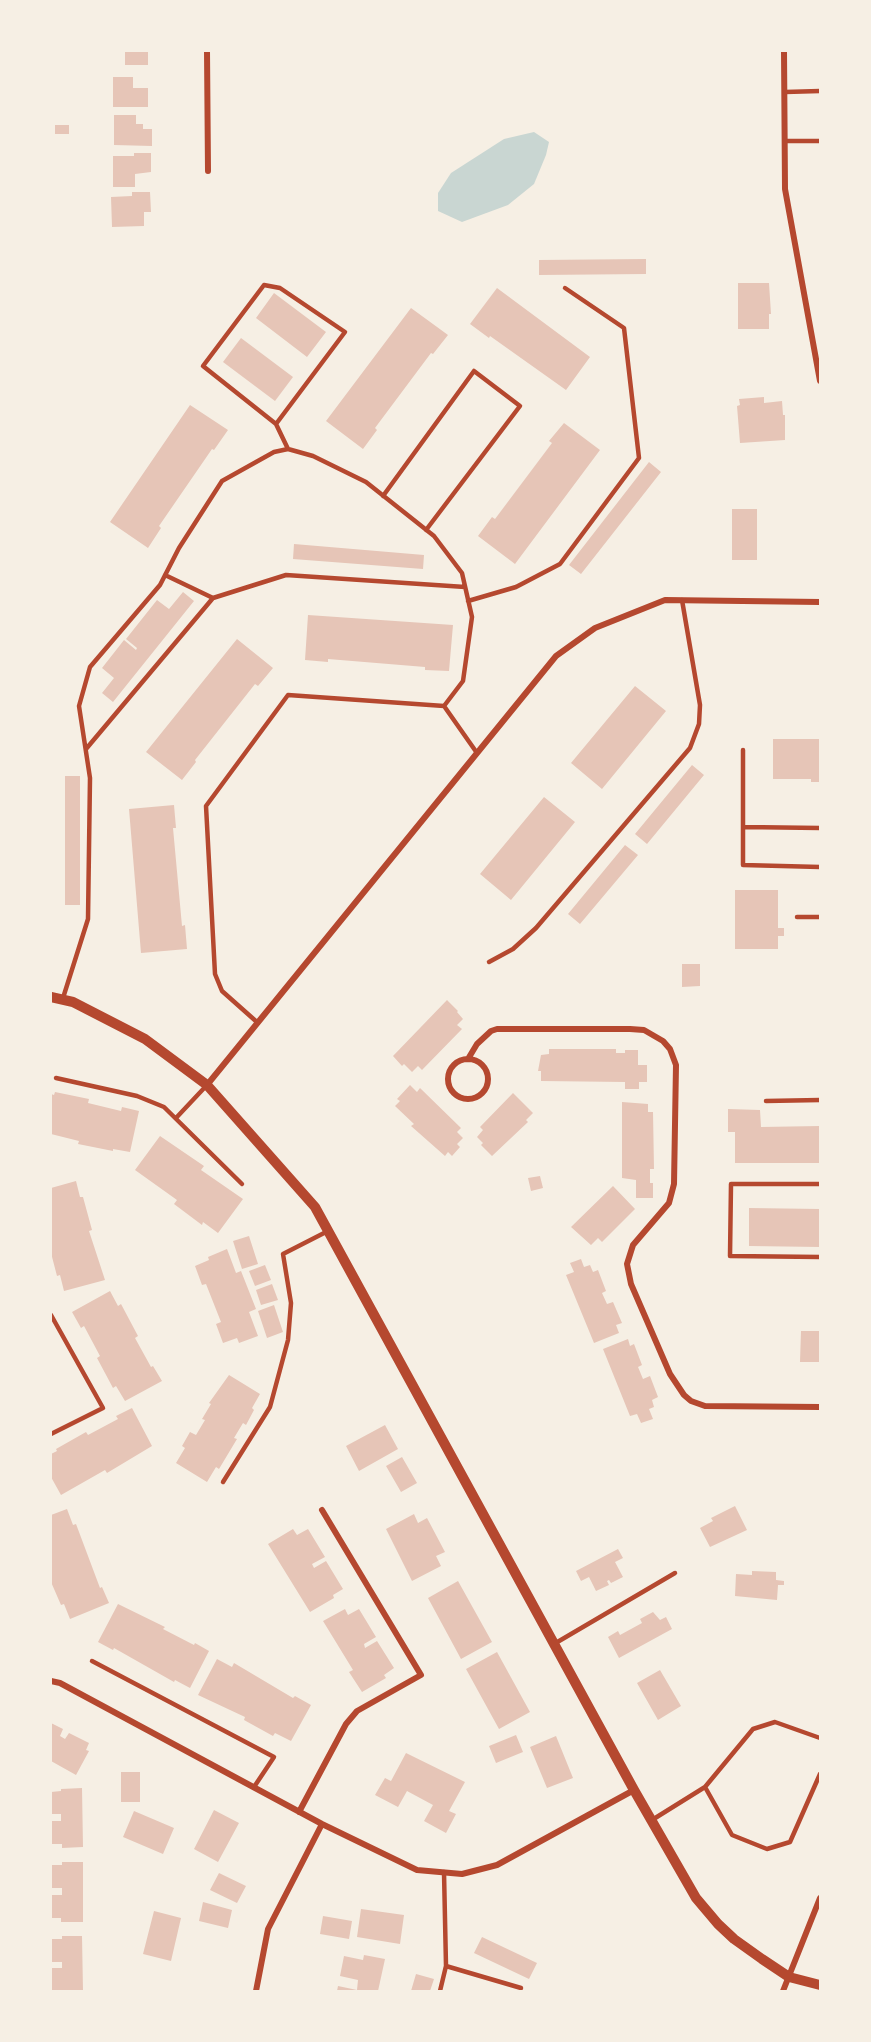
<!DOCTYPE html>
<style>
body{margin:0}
#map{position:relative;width:871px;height:2042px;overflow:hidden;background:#f6efe4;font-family:"DejaVu Sans",sans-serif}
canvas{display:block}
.frame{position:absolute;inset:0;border:52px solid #f6efe4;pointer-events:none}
</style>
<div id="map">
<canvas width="871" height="2042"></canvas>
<div class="frame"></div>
</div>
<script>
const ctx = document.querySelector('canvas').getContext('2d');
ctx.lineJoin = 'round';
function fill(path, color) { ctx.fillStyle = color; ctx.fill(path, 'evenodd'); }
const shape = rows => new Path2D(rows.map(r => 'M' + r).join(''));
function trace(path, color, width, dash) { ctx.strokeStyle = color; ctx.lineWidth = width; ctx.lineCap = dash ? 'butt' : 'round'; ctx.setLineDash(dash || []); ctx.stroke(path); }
const water = shape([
 [534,132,549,142,546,155,534,184,508,205,462,222,438,211,438,193,451,173,504,139]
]);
const building = shape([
 [125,51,148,51,148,65,125,65],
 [113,77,133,77,133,88,148,88,148,107,113,107],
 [114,115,136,115,136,124,143,124,143,129,152,129,152,146,114,145],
 [55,125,69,125,69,134,55,134],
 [134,153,151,153,151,172,135,174,135,187,113,187,113,156,134,156],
 [132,192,150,192,151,212,144,212,144,226,112,227,111,197,132,196],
 [646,259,646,274,539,275,539,260],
 [738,283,769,283,771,314,769,314,769,329,738,329],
 [497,288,590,357,566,390,490,336,489,338,470,324],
 [274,293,326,332,307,357,256,318],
 [411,308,448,335,433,354,431,353,375,428,377,430,363,449,326,421],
 [241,338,293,377,275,401,223,362],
 [764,397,764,403,782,401,783,415,785,415,785,440,740,443,737,406,740,405,739,399],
 [190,405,228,430,214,450,212,449,159,526,161,528,148,548,110,522],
 [564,423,600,450,515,564,478,536,492,517,495,519,552,443,549,441],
 [649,462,661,472,581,574,569,565],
 [732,509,757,509,757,560,732,560],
 [294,544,424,555,423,569,293,559],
 [183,592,194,601,113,702,102,693,114,678,102,668,124,640,136,650,137,648,126,639,157,600,169,609],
 [308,615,453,625,449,671,425,670,425,667,328,659,328,662,305,660],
 [237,639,273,668,258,686,255,684,195,760,196,762,182,780,146,752],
 [635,686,666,711,602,789,571,763],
 [773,739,820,739,820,782,811,782,811,779,773,779],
 [692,765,704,775,647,844,635,834],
 [65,776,80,776,80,905,65,905],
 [544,797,575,822,511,900,480,874],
 [174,805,176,828,173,828,182,926,185,925,187,949,141,953,129,809],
 [625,845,638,855,580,924,568,914],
 [735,890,778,890,778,928,784,928,784,936,778,936,778,949,735,949],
 [682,964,700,964,700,986,682,987],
 [447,1000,458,1011,457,1012,463,1019,457,1025,462,1029,422,1070,418,1066,412,1072,404,1064,402,1066,393,1056],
 [549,1049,616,1049,616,1053,625,1053,625,1050,638,1050,638,1065,647,1065,647,1082,639,1082,639,1089,625,1089,625,1082,541,1081,541,1071,538,1071,541,1055,549,1054],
 [410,1085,417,1092,420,1088,461,1128,457,1132,463,1138,457,1144,460,1147,452,1156,448,1152,445,1156,411,1126,414,1124,395,1106,400,1101,397,1099],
 [55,1092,89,1099,88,1103,121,1111,122,1107,139,1111,130,1152,113,1149,113,1151,78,1144,79,1141,51,1134,51,1094,54,1095],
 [513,1093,533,1113,526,1120,528,1122,492,1156,481,1145,483,1143,477,1137,483,1130,480,1127],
 [622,1102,648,1104,648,1112,653,1112,654,1169,650,1169,650,1183,653,1183,653,1198,636,1198,636,1180,622,1178],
 [728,1109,760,1110,761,1127,820,1126,820,1163,735,1163,735,1132,728,1132],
 [160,1136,204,1166,201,1170,243,1199,218,1233,203,1222,202,1225,174,1204,177,1200,135,1170],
 [540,1176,543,1188,531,1191,528,1178],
 [76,1181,80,1197,83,1197,92,1230,89,1231,105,1280,64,1291,60,1275,57,1276,51,1253,51,1188],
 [613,1186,635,1209,602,1242,598,1238,591,1245,571,1227],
 [749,1208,820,1209,820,1247,749,1246],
 [249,1236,258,1264,242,1269,233,1241],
 [227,1249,236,1273,241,1271,256,1309,249,1312,258,1336,239,1343,237,1338,223,1343,216,1324,221,1322,206,1284,202,1285,195,1266,209,1260,208,1257],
 [581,1259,584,1267,590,1265,593,1272,598,1270,606,1291,602,1293,607,1304,613,1302,622,1323,616,1325,619,1333,594,1343,566,1275,574,1272,570,1263],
 [265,1265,271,1280,255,1286,249,1271],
 [272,1284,278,1300,261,1305,256,1290],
 [110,1291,118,1306,121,1304,138,1336,135,1338,151,1367,153,1366,162,1381,125,1401,116,1386,113,1388,97,1358,100,1356,84,1326,81,1328,72,1312],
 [274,1305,283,1332,267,1338,258,1311],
 [801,1331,820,1331,820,1362,800,1362],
 [628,1339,630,1346,634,1344,642,1365,638,1367,643,1379,650,1376,658,1397,652,1400,654,1407,649,1409,653,1419,641,1423,637,1414,630,1416,603,1349],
 [229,1375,260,1394,252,1408,254,1410,246,1425,243,1423,234,1438,237,1439,219,1469,216,1467,207,1482,176,1463,185,1448,182,1446,190,1432,196,1435,205,1420,202,1419,211,1404,209,1403],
 [132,1408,152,1446,107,1473,105,1470,61,1495,51,1477,51,1454,57,1451,56,1449,86,1432,88,1435,118,1419,116,1416],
 [385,1425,398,1449,359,1471,346,1446],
 [402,1457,417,1483,401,1492,386,1466],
 [735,1506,747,1530,710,1547,700,1528,713,1521,711,1518],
 [67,1509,73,1525,76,1524,100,1588,102,1587,109,1603,70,1619,64,1604,61,1605,51,1582,51,1515],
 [414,1514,418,1523,427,1518,445,1552,436,1556,441,1566,412,1581,386,1529],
 [293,1529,297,1535,308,1529,325,1557,312,1564,314,1568,326,1561,343,1589,333,1595,334,1598,310,1612,268,1544],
 [618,1549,623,1558,615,1562,623,1577,611,1583,609,1580,607,1581,609,1585,596,1591,589,1577,581,1581,576,1571],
 [752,1571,776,1572,776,1580,784,1581,784,1585,778,1585,777,1600,735,1596,736,1574,752,1575],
 [458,1581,492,1642,461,1659,428,1598],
 [118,1604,165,1627,163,1629,194,1645,195,1643,209,1651,190,1688,175,1680,174,1682,114,1648,113,1650,98,1642],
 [345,1609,348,1615,359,1609,376,1637,364,1644,365,1648,377,1641,394,1668,384,1675,386,1678,362,1692,349,1672,353,1670,323,1621],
 [653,1612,660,1620,666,1617,672,1629,619,1658,608,1637,618,1631,620,1635,642,1623,640,1619],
 [497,1652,530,1712,499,1729,466,1669],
 [217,1659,232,1667,234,1663,293,1698,295,1696,311,1705,291,1741,275,1733,273,1736,244,1720,245,1717,198,1695],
 [660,1670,681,1706,658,1720,637,1683],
 [51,1723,63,1729,60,1736,65,1739,69,1733,89,1743,86,1750,89,1751,76,1775,51,1761],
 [516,1735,523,1752,496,1763,489,1746],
 [556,1736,573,1778,547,1788,530,1747],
 [406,1753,465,1782,449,1811,456,1814,446,1833,424,1821,433,1805,407,1791,398,1807,375,1795,385,1778,391,1781],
 [121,1772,140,1772,140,1802,121,1802],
 [82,1788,83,1847,62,1848,62,1844,51,1844,51,1821,61,1821,61,1814,51,1814,51,1792,61,1791,61,1789],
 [214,1810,239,1823,218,1862,194,1849],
 [134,1811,174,1828,163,1854,123,1837],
 [62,1862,83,1862,83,1922,61,1922,61,1918,51,1918,51,1895,62,1895,62,1888,51,1888,51,1865,62,1865],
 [219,1873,246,1886,237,1903,210,1890],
 [203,1902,232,1910,228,1928,199,1921],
 [361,1909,404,1915,400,1944,357,1937],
 [154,1911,181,1918,171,1961,143,1954],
 [323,1916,352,1921,349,1939,320,1934],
 [62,1936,82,1936,83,1991,51,1991,51,1968,62,1968,62,1962,51,1962,51,1939,62,1939],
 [482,1937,537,1963,529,1979,474,1953],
 [364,1955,385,1959,378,1991,337,1991,338,1986,357,1990,358,1980,340,1976,344,1956,363,1960],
 [416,1974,434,1979,430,1991,411,1991]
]);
const service = shape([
 [785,92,820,91],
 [785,141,820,141],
 [276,424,345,332,280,288,264,285,203,366,276,424,288,449],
 [383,496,474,371,520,406,426,530],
 [213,598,286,575,465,587],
 [468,601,516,587,560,564,639,458,624,328,565,288],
 [86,749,213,598,165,575],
 [743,750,743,865,820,867],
 [743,827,820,828],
 [797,917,820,917],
 [489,962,513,949,536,928,690,748,699,724,700,705,682,600],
 [63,998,88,919,90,778,79,706,90,667,160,585,179,548,222,481,274,452,288,449,313,456,366,482,434,536,462,573,472,617,463,681,444,706,477,753],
 [258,1023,222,991,215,974,206,806,288,695,444,706],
 [56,1078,137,1096,164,1107,242,1184],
 [766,1101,820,1100],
 [176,1118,207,1085],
 [820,1184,731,1184,730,1256,820,1257],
 [51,1315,103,1408,51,1434],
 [223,1482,270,1407,288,1340,291,1303,283,1254,328,1231],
 [554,1644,675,1573],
 [92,1661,274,1757,254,1787],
 [705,1787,732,1835,767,1849,790,1842,820,1774],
 [652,1820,705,1787,753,1729,775,1722,820,1738],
 [446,1966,521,1988],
 [440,1991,446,1966,444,1872]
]);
const minor = shape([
 [207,51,208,171],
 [784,51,785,189,820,381],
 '448 1079a20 20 0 1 1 40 0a20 20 0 1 1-40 0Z',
 [468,1059,477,1044,491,1031,497,1029,630,1029,644,1030,663,1041,670,1049,676,1065,674,1184,669,1203,633,1245,627,1264,631,1284,670,1374,684,1395,691,1401,705,1406,820,1407],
 [207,1085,556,656,595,628,665,600,820,602],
 [51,1681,60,1683,322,1824,417,1870,462,1874,497,1865,634,1790],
 [299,1812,346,1724,357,1711,421,1675,322,1510],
 [256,1991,268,1929,322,1824],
 [783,1991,820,1898]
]);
const tertiary = shape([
 [51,997,73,1002,145,1039,207,1085,315,1207,634,1790,696,1898,718,1924,734,1939,762,1959,789,1977,820,1985]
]);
fill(water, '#c9d6d2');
fill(building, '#e6c5b7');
trace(service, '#b5482f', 4.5);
trace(minor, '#b5482f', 6);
trace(tertiary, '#b5482f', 10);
</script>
